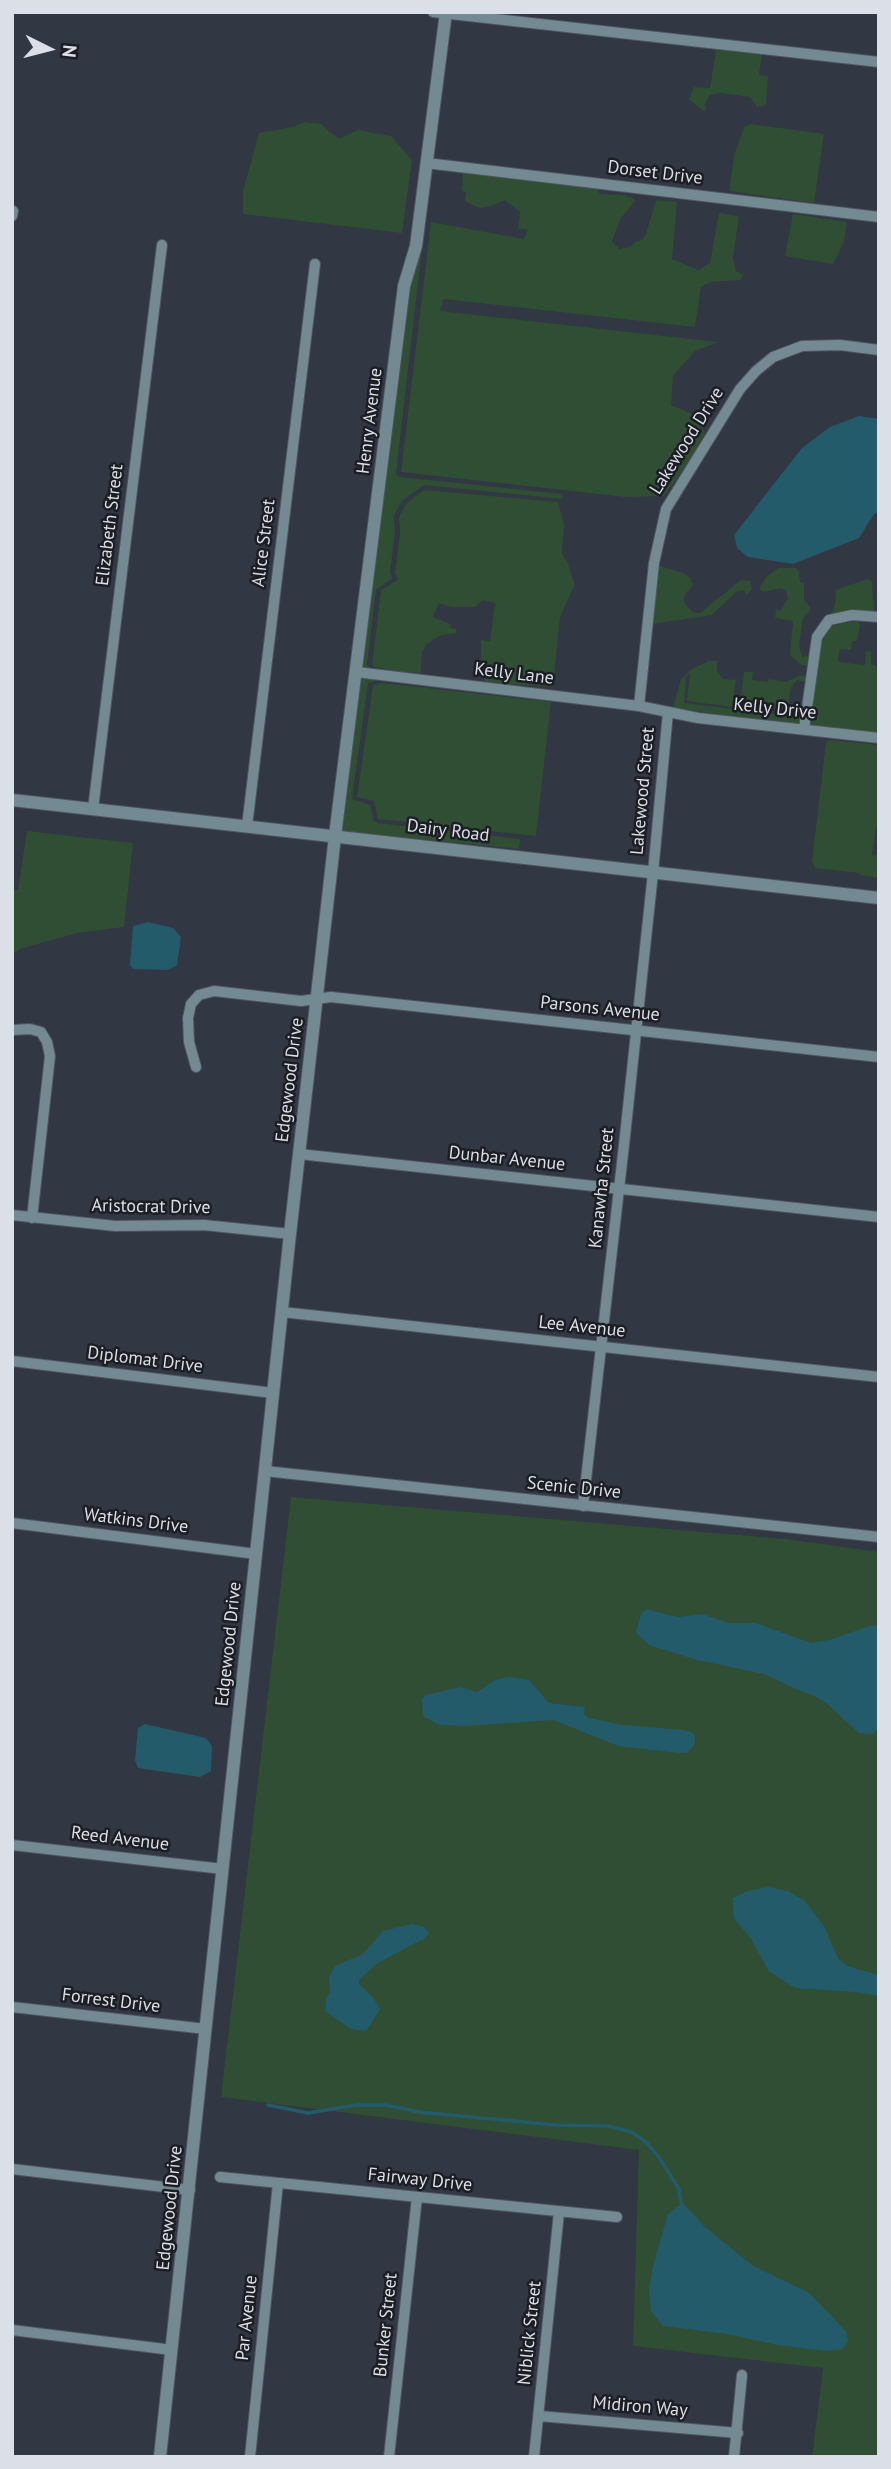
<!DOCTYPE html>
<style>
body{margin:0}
#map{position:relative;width:891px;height:2469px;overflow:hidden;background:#313743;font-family:"PT Sans",sans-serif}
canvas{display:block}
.frame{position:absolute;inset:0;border:14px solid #dbdfe7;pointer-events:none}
.north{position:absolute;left:14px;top:14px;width:70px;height:70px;-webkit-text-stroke:5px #1c1e24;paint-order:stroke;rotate:96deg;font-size:19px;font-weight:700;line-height:28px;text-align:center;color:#dbdfe7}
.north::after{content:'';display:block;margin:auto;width:24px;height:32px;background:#dbdfe7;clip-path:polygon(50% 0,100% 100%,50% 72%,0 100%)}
</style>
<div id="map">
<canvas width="891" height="2469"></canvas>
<div class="frame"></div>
<div class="north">N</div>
</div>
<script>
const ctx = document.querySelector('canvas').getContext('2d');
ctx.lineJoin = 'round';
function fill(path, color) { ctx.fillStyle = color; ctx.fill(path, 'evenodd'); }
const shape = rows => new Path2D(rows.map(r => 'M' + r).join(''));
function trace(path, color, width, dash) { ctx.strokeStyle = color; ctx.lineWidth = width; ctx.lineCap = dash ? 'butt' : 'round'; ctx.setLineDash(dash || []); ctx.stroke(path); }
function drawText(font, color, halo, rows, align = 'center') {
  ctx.font = font + ' "PT Sans",sans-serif'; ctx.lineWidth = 5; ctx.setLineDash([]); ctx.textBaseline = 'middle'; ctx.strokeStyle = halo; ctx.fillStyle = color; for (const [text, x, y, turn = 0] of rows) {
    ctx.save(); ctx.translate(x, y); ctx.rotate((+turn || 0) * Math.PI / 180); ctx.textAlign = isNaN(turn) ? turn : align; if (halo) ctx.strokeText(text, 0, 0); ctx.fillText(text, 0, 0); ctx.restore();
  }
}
const green = shape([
 [716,50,762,54,759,75,768,76,766,105,757,107,750,97,721,93,710,95,705,104,706,111,702,110,689,99,694,87,710,88],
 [304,122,321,124,339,139,358,130,391,136,412,160,402,233,243,214,243,191,259,133,293,127],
 [751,124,824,134,814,203,729,191,734,156,744,127],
 [463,173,596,187,600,194,625,195,636,200,621,218,612,241,619,249,630,247,635,242,642,240,646,234,656,200,677,202,672,259,698,270,710,263,719,213,739,216,733,258,736,271,744,275,740,280,711,282,701,287,695,327,444,299,440,311,718,342,695,351,673,376,671,405,692,414,705,432,693,456,664,496,626,497,401,472,431,222,524,239,528,229,518,229,520,212,505,200,488,207,479,208,465,201,466,192,462,191],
 [793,214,847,222,844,242,833,264,785,256],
 [423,239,396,474,400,477,563,494,562,499,424,485,402,501,394,516,395,533,390,572,392,578,376,590,367,665,381,679,368,683,352,799,370,805,374,821,378,823,520,839,519,849,342,831,410,287],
 [424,490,558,502,564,524,562,554,567,561,575,585,560,617,553,687,485,682,481,661,481,640,490,641,495,603,482,600,475,607,451,607,439,603,433,617,450,624,451,628,456,629,457,633,441,635,426,645,422,652,421,673,398,672,372,666,381,590,398,580,395,573,400,533,399,517,406,504],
 [660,566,683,573,690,578,693,585,685,594,684,602,694,613,700,613,741,580,750,581,752,589,747,595,744,590,736,592,712,615,652,624,658,569],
 [778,568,796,568,799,571,800,582,804,583,804,600,810,607,810,611,803,618,799,645,802,657,809,656,806,666,800,664,790,655,793,621,775,618,776,610,781,610,788,598,786,591,781,588,764,592,759,589,766,577],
 [867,579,872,581,874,612,830,616,835,605,836,590],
 [850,622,858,622,860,625,857,641,852,641,851,650,840,649,838,662,865,665,866,651,871,652,871,664,875,665,879,671,879,733,811,725,818,659,823,639,829,629,834,625],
 [709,661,717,661,717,671,723,679,736,680,732,707,687,701,690,673,686,677,684,703,800,717,800,721,796,725,673,708,681,679,692,669],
 [744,672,753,672,752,680,768,682,769,679,786,682,800,675,807,677,806,682,797,680,791,687,788,709,740,704],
 [382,683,551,702,536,836,378,819,374,801,357,797,373,685],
 [830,740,879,745,879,808,872,855,879,856,879,878,860,875,859,873,815,868,812,861,826,742],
 [27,831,133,843,124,927,77,933,20,949,12,955,12,890,18,890],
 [291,1497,786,1539,879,1552,879,2457,812,2457,823,2368,633,2346,639,2150,221,2097]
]);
const water = shape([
 [859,416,879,419,879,512,874,514,859,538,793,564,748,557,737,548,734,535,802,448,830,427],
 [148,922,173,928,181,937,177,965,168,970,133,969,130,965,133,926],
 [647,1609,668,1615,680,1617,702,1614,729,1623,756,1623,811,1643,829,1640,870,1626,879,1626,878,1729,872,1734,859,1733,826,1703,812,1695,791,1687,764,1674,697,1660,649,1645,636,1633,641,1614],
 [509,1677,529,1680,549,1703,585,1707,584,1714,589,1718,623,1725,684,1730,694,1733,695,1744,687,1753,679,1753,618,1746,553,1720,465,1726,439,1725,423,1716,422,1699,426,1695,460,1687,477,1692,495,1680],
 [145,1724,206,1738,212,1746,211,1771,200,1777,138,1768,135,1760,138,1728],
 [768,1887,788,1891,805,1901,824,1926,838,1958,847,1966,879,1975,879,1996,855,1992,795,1988,769,1971,751,1939,734,1918,733,1906,733,1898,748,1891],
 [412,1924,424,1927,429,1933,425,1938,376,1964,359,1980,359,1984,373,1997,380,2009,366,2031,351,2029,325,2011,326,1998,330,1993,329,1977,335,1966,363,1954,383,1931],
 [683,2203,705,2227,753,2266,808,2292,846,2331,848,2341,842,2349,825,2351,777,2345,727,2334,663,2326,651,2311,649,2290,653,2266,668,2214]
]);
const stream = shape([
 [268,2105,308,2113,357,2105,386,2105,419,2112,555,2125,608,2126,632,2132,647,2143,660,2159,679,2189,681,2204]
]);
const minor = shape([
 [433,12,879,62],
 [426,163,879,217],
 [12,216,13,211],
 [356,672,639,706,698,718,879,738],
 [639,706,654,563,666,509,740,389,756,371,773,357,802,346,840,345,879,350],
 [804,729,817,637,829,620,852,615,879,617],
 [93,809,162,245],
 [247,826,315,264],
 [12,1030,30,1029,41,1032,47,1042,50,1056,32,1218],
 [196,1067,189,1042,188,1018,191,1004,199,995,214,991,301,1001,331,997,879,1057],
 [299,1154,879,1217],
 [12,1215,115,1226,204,1225,290,1234],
 [282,1312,879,1377],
 [12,1361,273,1393],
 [265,1471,879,1537],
 [583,1506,625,1136,653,873,668,712],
 [12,1523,256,1554],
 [12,1845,223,1869],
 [12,2007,206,2029],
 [12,2169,190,2190],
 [220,2177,617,2217],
 [12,2330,172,2350],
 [539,2416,738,2433],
 [250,2457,278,2183],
 [389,2457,417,2197],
 [534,2457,559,2212],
 [734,2457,742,2375]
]);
const tertiary = shape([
 [12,800,879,898],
 [160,2457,290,1234,335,836,404,286,416,246,446,12]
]);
const streetNames = [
 ["Dorset Drive",655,173,7],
 ["Henry Avenue",370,421,-83],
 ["Lakewood Drive",687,441,-58],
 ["Elizabeth Street",110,525,-83],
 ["Alice Street",264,543,-83],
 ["Kelly Lane",514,674,7],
 ["Kelly Drive",775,709,6],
 ["Lakewood Street",643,791,-85],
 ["Dairy Road",448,831,7],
 ["Parsons Avenue",600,1009,6],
 ["Edgewood Drive",290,1080,-83],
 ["Dunbar Avenue",507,1159,6],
 ["Kanawha Street",602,1188,-84],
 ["Aristocrat Drive",151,1207,1],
 ["Lee Avenue",582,1327,6],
 ["Diplomat Drive",145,1360,7],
 ["Scenic Drive",574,1488,6],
 ["Watkins Drive",136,1521,7],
 ["Edgewood Drive",229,1644,-84],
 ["Reed Avenue",120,1839,7],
 ["Forrest Drive",111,2001,7],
 ["Fairway Drive",420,2180,6],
 ["Edgewood Drive",170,2208,-84],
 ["Par Avenue",247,2318,-84],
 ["Bunker Street",386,2325,-84],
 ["Niblick Street",530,2333,-84],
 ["Midiron Way",640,2407,5]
];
fill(green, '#2f4e33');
fill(water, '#235b6b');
trace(stream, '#235b6b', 3.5);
trace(minor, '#505561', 12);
trace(tertiary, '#505561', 14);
trace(minor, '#748a93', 10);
trace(tertiary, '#748a93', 12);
drawText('18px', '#dbdfe7', '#1c1e24', streetNames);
</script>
